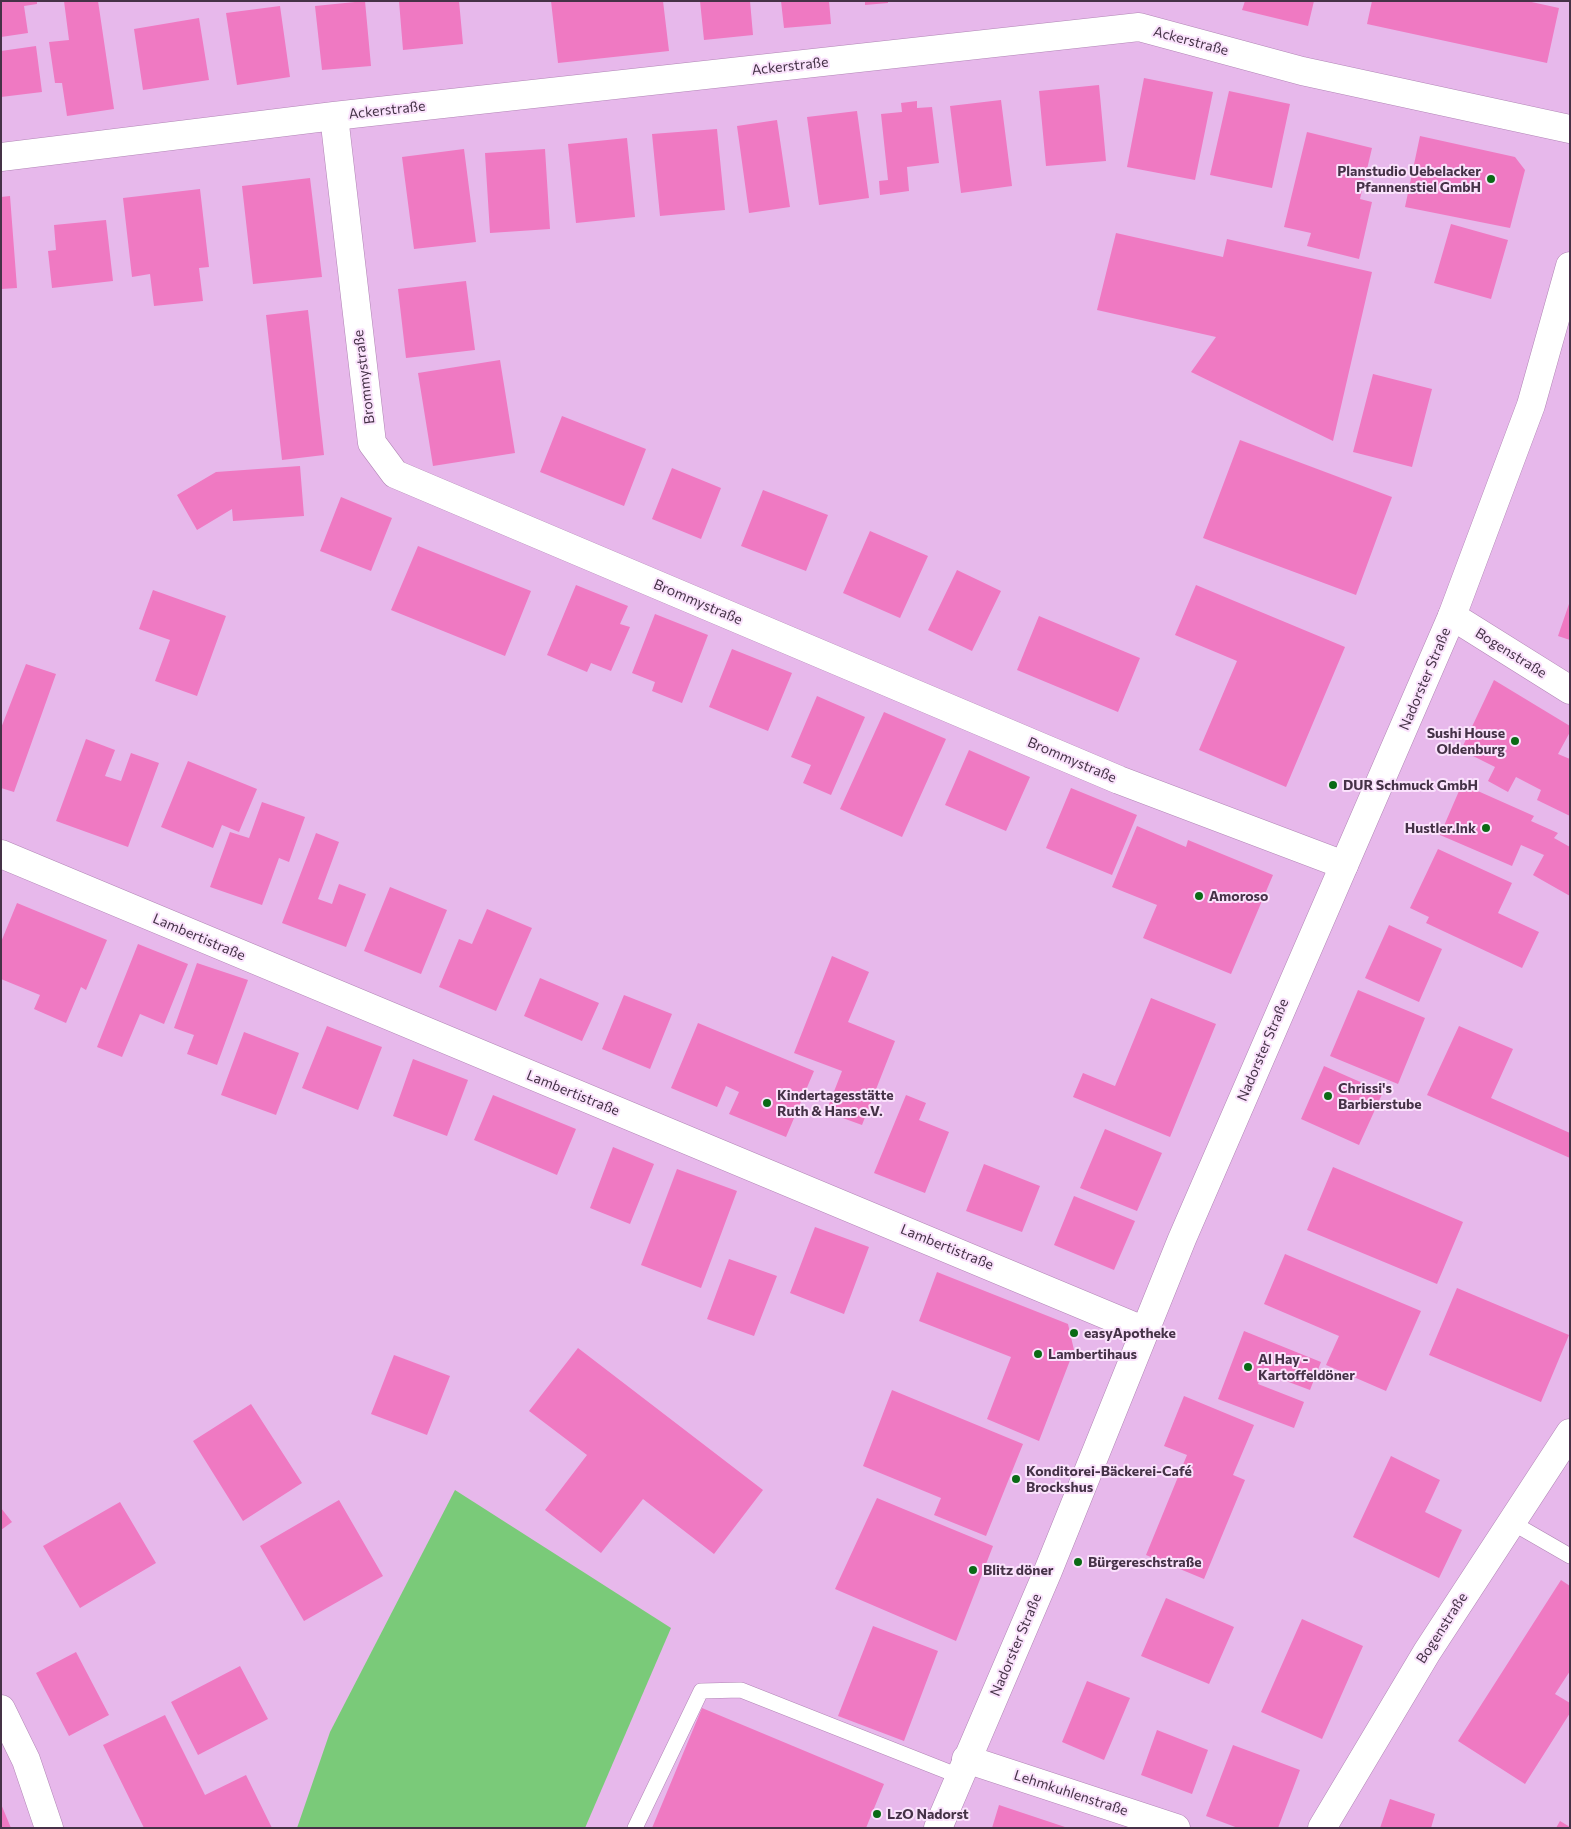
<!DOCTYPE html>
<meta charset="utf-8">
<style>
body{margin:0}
#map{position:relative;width:1571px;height:1829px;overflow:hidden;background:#e7b8eb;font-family:Commissioner,sans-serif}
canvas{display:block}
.frame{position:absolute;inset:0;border:2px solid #453247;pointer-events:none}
</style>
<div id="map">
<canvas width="1571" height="1829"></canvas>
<div class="frame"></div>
</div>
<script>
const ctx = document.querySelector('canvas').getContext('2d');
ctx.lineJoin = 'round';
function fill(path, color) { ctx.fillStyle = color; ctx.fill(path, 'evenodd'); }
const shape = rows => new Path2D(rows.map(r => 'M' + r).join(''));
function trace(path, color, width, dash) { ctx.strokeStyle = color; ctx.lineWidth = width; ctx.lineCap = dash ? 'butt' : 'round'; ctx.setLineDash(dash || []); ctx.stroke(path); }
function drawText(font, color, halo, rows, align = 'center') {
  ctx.font = font + ' Commissioner,sans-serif'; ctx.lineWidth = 4; ctx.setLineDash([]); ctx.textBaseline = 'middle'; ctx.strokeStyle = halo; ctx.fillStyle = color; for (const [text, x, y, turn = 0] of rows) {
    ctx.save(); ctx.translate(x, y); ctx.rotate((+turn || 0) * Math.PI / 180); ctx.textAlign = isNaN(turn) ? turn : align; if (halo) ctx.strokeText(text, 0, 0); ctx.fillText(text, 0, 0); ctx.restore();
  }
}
const green = shape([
 [455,1490,671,1628,585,1828,297,1828,330,1732]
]);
const building = shape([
 [1,1,37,1,37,4,24,6,28,33,1,37],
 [64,1,98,1,114,109,67,116,62,83,55,83,49,42,69,40],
 [365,1,371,66,322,70,315,6],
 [399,1,459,1,463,44,403,50],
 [551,1,663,1,669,51,558,63],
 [700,1,750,1,753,35,704,40],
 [781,1,829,1,831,24,784,28],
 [865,1,888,1,888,3,865,5],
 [1245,1,1314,1,1308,26,1242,10],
 [1372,1,1527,1,1559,8,1547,63,1367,24],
 [280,6,290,77,237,85,226,13],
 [199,18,209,80,143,90,134,29],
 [36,46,42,92,1,97,1,51],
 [1144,78,1213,92,1195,180,1127,167],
 [1099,85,1106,161,1046,166,1039,91],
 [1229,91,1290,104,1272,188,1210,175],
 [1001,100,1012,186,961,193,950,106],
 [917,101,917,108,932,107,939,163,907,167,909,191,880,195,879,181,888,180,881,114,902,112,901,103],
 [857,111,869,198,819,205,807,117],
 [777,120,790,207,749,213,737,126],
 [717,129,725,210,660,216,652,134],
 [1307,132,1372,148,1360,199,1372,202,1359,259,1307,246,1311,233,1284,227],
 [1420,136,1515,157,1525,170,1510,228,1405,207],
 [627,138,635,217,576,223,568,144],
 [464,149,476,242,414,249,402,157],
 [545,149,550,229,490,233,485,153],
 [310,178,322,277,253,284,242,186],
 [200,189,209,267,199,268,203,301,154,306,150,274,132,277,123,198],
 [10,196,17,288,1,289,1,197],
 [106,220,113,281,52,288,48,251,56,250,54,225],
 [1451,224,1508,240,1491,299,1434,283],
 [1116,233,1223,257,1227,239,1372,272,1333,441,1191,372,1216,337,1097,310],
 [466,281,475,350,406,358,398,289],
 [308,310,324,455,282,460,266,315],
 [500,360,515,453,433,466,418,373],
 [1373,374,1432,389,1412,467,1353,452],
 [562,416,646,449,624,506,540,472],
 [1240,440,1392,497,1356,595,1203,538],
 [300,466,304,516,233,521,232,509,197,530,177,495,216,472],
 [672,468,721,488,701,539,652,519],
 [763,490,828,515,806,571,741,546],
 [341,497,392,518,371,571,320,551],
 [870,531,928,556,900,618,843,593],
 [418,546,531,591,505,656,391,610],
 [957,570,1001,591,972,651,928,630],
 [576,585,628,606,620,624,630,627,611,671,591,663,587,672,547,655],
 [1196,585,1345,647,1286,787,1199,750,1237,661,1175,635],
 [153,590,226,616,197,696,155,681,170,640,139,629],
 [1570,601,1570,640,1558,636],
 [655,614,708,635,682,703,652,691,655,682,632,673],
 [1039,616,1140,658,1118,712,1017,670],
 [732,649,792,673,768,731,709,707],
 [26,664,56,674,14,792,1,788,1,728],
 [1494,680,1570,726,1570,732,1558,754,1570,759,1570,816,1537,800,1541,790,1516,777,1508,792,1488,781,1495,767,1461,750],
 [817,696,865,717,831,795,803,783,811,765,791,757],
 [884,712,946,739,902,837,840,809],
 [86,739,115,750,105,776,121,781,131,753,159,763,128,847,56,821],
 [969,750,1030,777,1006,831,945,805],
 [188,761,257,789,239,832,222,825,213,848,161,827],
 [1462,784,1534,816,1531,821,1558,833,1554,838,1570,847,1570,896,1533,875,1544,855,1521,845,1512,866,1440,835],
 [1071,788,1137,815,1112,875,1046,848],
 [262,802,305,817,289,862,279,858,262,905,210,887,230,832,249,838],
 [1137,826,1186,847,1188,840,1273,875,1231,974,1143,938,1157,905,1112,887],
 [316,833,339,842,318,899,332,904,339,884,366,894,346,947,282,923],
 [1438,849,1512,883,1498,913,1539,932,1522,968,1426,923,1429,917,1410,908],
 [390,887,447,910,421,974,364,951],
 [17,903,107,940,86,990,81,987,66,1023,34,1009,40,995,1,979,1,942],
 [487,909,532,928,496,1011,439,987,459,939,472,944],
 [1389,925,1442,949,1419,1002,1365,978],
 [138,944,188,964,164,1024,140,1014,122,1057,97,1047],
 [832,956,869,972,848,1022,895,1041,862,1125,826,1112,842,1071,794,1053],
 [197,963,248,980,217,1065,187,1054,194,1035,174,1028],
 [540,978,599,1003,582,1041,524,1016],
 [1358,990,1425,1018,1398,1084,1330,1056],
 [624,995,672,1014,650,1069,602,1049],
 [1151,998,1216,1024,1170,1137,1073,1097,1083,1073,1115,1086],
 [698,1023,814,1071,786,1137,729,1114,739,1092,726,1086,717,1107,671,1088],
 [327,1026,382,1047,358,1110,302,1088],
 [1459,1026,1513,1049,1491,1098,1570,1133,1570,1158,1427,1095],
 [244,1032,299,1053,276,1115,221,1095],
 [413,1059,468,1080,447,1136,393,1116],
 [1324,1066,1383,1092,1359,1145,1301,1119],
 [493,1095,576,1129,557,1175,474,1140],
 [906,1095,926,1103,919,1120,949,1132,925,1193,874,1173],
 [1105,1129,1162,1153,1137,1211,1080,1188],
 [613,1147,654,1164,630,1224,590,1208],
 [984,1164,1040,1186,1022,1232,966,1211],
 [1333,1167,1463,1222,1437,1284,1307,1230],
 [677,1169,737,1191,701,1288,641,1265],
 [1074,1196,1135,1221,1114,1270,1054,1245],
 [815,1227,869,1247,844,1314,790,1293],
 [1285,1254,1421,1311,1386,1391,1326,1365,1339,1336,1264,1304],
 [729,1259,777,1276,754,1336,707,1319],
 [937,1272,1068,1324,1074,1350,1039,1441,987,1419,1011,1357,919,1321],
 [1457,1288,1569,1335,1541,1402,1429,1355],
 [1244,1331,1321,1362,1310,1390,1262,1372,1258,1384,1304,1402,1294,1428,1218,1399],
 [578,1348,763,1490,714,1554,643,1499,601,1553,545,1510,587,1455,529,1411],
 [394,1355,450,1376,427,1435,371,1414],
 [892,1390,1023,1444,986,1536,934,1515,941,1498,863,1466],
 [1184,1396,1254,1425,1233,1475,1245,1480,1204,1579,1146,1555,1187,1455,1164,1446],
 [251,1404,302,1483,243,1521,193,1441],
 [1391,1456,1440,1480,1425,1512,1462,1530,1439,1578,1353,1537],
 [877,1498,993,1546,956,1641,835,1589],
 [339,1500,383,1576,304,1621,260,1546],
 [120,1502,156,1563,80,1608,43,1546],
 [1,1508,12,1522,1,1530],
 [1561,1580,1570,1586,1570,1671,1555,1694,1570,1703,1570,1713,1525,1784,1458,1741],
 [1166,1598,1234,1627,1209,1684,1141,1656],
 [1302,1619,1363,1646,1322,1739,1261,1712],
 [873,1626,938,1651,904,1741,838,1716],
 [76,1652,109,1715,69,1736,36,1673],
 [240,1666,268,1719,198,1755,171,1702],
 [1087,1681,1130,1698,1104,1760,1062,1742],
 [702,1708,884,1784,866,1828,652,1828],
 [165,1715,205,1795,246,1775,272,1828,144,1828,103,1745],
 [1157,1730,1208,1750,1192,1794,1141,1775],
 [1233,1745,1300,1770,1278,1828,1238,1828,1206,1816],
 [1390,1799,1435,1814,1431,1828,1380,1828],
 [1,1804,11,1828,1,1828],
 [999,1805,1065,1827,1065,1828,992,1828],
 [1560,1821,1570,1827,1570,1828,1556,1828]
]);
const lane = shape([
 [1511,1522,1570,1556],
 [635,1828,701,1691,741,1690,959,1776]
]);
const street = shape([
 [334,116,372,443,395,474,1119,780,1344,865],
 [1,157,334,116,1139,27,1302,71,1570,129],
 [1452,616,1570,690],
 [1,854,1145,1331],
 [1,1709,26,1760,49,1828],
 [966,1759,1176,1828],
 [1322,1828,1427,1652,1570,1433]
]);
const secondary = shape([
 [938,1828,1048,1571,1182,1239,1452,616,1531,405,1570,266]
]);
const markers = [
 [1491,179,5,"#0a6a15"],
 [1515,741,5,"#0a6a15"],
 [1333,785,5,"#0a6a15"],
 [1486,828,5,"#0a6a15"],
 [1199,896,5,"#0a6a15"],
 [1328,1096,5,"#0a6a15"],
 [767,1103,5,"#0a6a15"],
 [1074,1333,5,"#0a6a15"],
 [1038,1354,5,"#0a6a15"],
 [1248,1367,5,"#0a6a15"],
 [1016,1479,5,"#0a6a15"],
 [1078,1562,5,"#0a6a15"],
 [973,1570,5,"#0a6a15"],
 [877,1814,5,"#0a6a15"]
];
const streetNames = [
 ["Ackerstraße",1191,41,15],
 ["Ackerstraße",790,66,-6],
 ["Ackerstraße",387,110,-6],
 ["Brommystraße",364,377,-97],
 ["Brommystraße",698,602,23],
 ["Bogenstraße",1511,653,32],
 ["Nadorster Straße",1425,679,-67],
 ["Brommystraße",1072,760,23],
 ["Lambertistraße",199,937,23],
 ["Nadorster Straße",1263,1050,-67],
 ["Lambertistraße",573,1093,22],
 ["Lambertistraße",947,1247,22],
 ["Bogenstraße",1442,1628,-57],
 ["Nadorster Straße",1016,1645,-67],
 ["Lehmkuhlenstraße",1071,1793,18]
];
const poiNames = [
 ["Planstudio Uebelacker",1481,171,"right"],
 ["Pfannenstiel GmbH",1481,187,"right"],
 ["Sushi House",1505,733,"right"],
 ["Oldenburg",1505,749,"right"],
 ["DUR Schmuck GmbH",1343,785],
 ["Hustler.Ink",1476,828,"right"],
 ["Amoroso",1209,896],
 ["Chrissi's",1338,1088],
 ["Barbierstube",1338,1104],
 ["Kindertagesstätte",777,1095],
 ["Ruth & Hans e.V.",777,1111],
 ["easyApotheke",1084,1333],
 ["Lambertihaus",1048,1354],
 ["Al Hay -",1258,1359],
 ["Kartoffeldöner",1258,1375],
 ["Konditorei-Bäckerei-Café",1026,1471],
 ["Brockshus",1026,1487],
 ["Bürgereschstraße",1088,1562],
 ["Blitz döner",983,1570],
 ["LzO Nadorst",887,1814]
];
fill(green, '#7aca79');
fill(building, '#ef79c2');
trace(lane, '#b185b5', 16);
trace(street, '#b185b5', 29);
trace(secondary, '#b185b5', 29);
trace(lane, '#fff', 15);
trace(street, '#fff', 28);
trace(secondary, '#fff', 28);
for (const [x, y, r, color] of markers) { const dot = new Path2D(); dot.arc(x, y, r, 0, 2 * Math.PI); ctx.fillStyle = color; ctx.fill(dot); trace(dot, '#fae2fc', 2); }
drawText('14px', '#453247', '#fae2fc', streetNames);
drawText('bold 14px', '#453247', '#fae2fc', poiNames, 'left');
</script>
